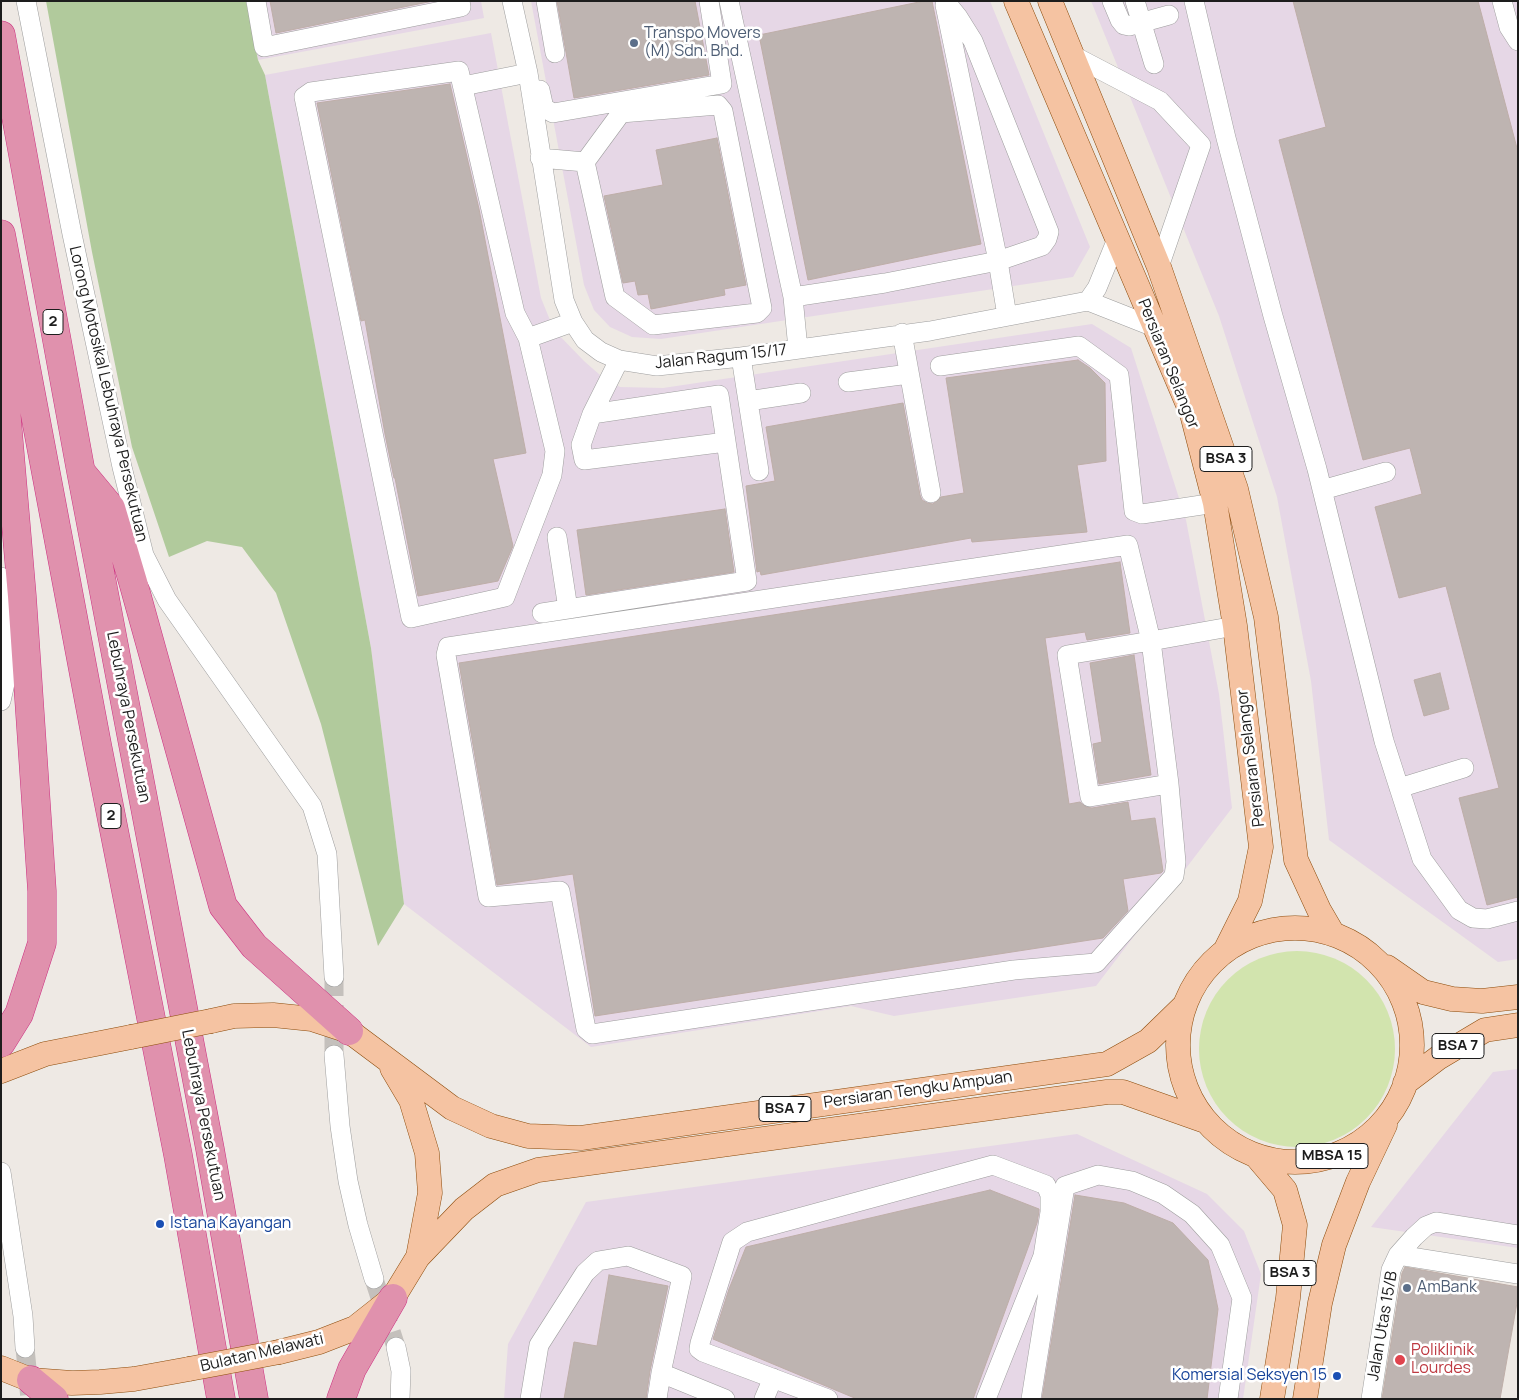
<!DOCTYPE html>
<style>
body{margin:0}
#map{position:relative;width:1519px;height:1400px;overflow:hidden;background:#eee9e4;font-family:Manrope,sans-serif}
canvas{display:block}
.frame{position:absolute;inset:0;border:2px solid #1d1d1d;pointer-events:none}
</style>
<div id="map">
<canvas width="1519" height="1400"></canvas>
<div class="frame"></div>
</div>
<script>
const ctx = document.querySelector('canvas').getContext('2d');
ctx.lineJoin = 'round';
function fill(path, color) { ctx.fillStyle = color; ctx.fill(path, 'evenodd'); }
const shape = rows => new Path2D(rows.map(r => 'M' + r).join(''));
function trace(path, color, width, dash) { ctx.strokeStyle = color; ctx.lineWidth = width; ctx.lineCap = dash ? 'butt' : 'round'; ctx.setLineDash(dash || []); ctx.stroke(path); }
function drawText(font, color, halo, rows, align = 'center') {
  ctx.font = font + ' Manrope,sans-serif'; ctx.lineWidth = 5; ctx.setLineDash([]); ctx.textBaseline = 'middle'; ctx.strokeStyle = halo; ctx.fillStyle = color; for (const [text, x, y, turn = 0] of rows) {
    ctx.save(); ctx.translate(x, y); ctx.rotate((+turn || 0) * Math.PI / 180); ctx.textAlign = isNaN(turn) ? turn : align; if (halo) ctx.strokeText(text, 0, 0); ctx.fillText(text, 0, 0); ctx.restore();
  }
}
const industrial = shape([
 [246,1,481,1,484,18,258,60],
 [531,1,990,1,1090,247,1073,277,661,339,632,337,610,327,594,310,584,285],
 [1091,1,1518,1,1518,959,1498,962,1329,840,1311,681,1277,497,1219,316],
 [491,33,541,298,554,330,584,361,600,375,620,387,663,388,1092,324,1131,348,1186,520,1219,694,1232,808,1096,986,894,1016,851,1006,591,1047,404,904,371,648,265,75],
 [1518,1069,1518,1248,1371,1227,1493,1072],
 [1077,1134,1207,1194,1244,1231,1261,1274,1243,1399,504,1399,508,1344,586,1202]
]);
const grass = shape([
 '1199 1049a98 98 0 1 1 196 0a98 98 0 1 1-196 0Z'
]);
const forest = shape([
 [46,1,246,1,258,60,265,75,371,648,404,904,378,946,321,724,276,593,242,547,207,541,169,557,132,447,92,252]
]);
const building = shape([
 [270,1,433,1,276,33,270,1],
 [557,1,695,1,709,75,574,98,557,1],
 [924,1,932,1,981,244,808,280,759,35,924,1],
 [1293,1,1478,1,1518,152,1518,897,1487,905,1459,798,1499,788,1446,586,1399,598,1375,507,1422,494,1410,448,1363,460,1279,140,1326,127,1293,1],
 [450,84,479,209,526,453,493,459,513,546,498,581,418,596,395,478,394,478,385,434,365,320,361,321,317,103,450,84],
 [717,138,746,285,724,289,725,295,651,309,648,294,638,295,635,281,623,283,604,196,663,185,656,150,717,138],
 [1078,360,1090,368,1105,383,1106,461,1077,465,1087,532,972,542,971,538,761,575,760,571,757,572,746,486,775,481,766,427,903,403,920,495,922,500,927,503,933,504,941,497,964,493,946,378,1078,360],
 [725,509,734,572,586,595,577,530,725,509],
 [1120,562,1130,633,1087,640,1085,632,1045,638,1069,804,1080,802,1086,807,1092,808,1128,802,1131,821,1155,818,1163,871,1161,873,1123,879,1128,911,1103,938,595,1016,573,874,497,885,459,663,1120,562],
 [1134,655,1151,775,1099,784,1093,744,1102,742,1090,663,1134,655],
 [1440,673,1449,709,1424,716,1414,680,1440,673],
 [990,1190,1039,1209,1039,1211,1037,1223,973,1399,857,1399,713,1339,729,1289,746,1247,990,1190],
 [1075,1195,1124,1203,1173,1223,1208,1260,1218,1309,1207,1399,1042,1399,1075,1195],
 [1405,1267,1518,1287,1518,1297,1500,1399,1382,1399,1402,1273,1405,1267],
 [609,1275,668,1286,650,1371,646,1399,564,1399,574,1342,597,1346,609,1275]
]);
const minorTunnel = shape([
 [334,977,334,1055],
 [374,1279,396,1347],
 [25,1348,30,1399]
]);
const minor = shape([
 [26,1,72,234,122,467,144,555,167,600,312,806,327,854,334,977],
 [256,1,264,47,461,7,460,1],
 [512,1,528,73,564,300,573,322,585,340,601,352,619,360,657,366,741,357,930,331,1088,301,1154,327],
 [546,1,555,53],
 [729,1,793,297,798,349],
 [1112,1,1120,20,1124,25,1129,26,1169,15],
 [1135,1,1154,64],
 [1194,1,1226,138,1273,316,1317,469,1384,741,1422,859,1459,910,1473,918,1487,919,1518,911],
 [1502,1,1509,27,1518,41],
 [945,5,998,261,1007,316],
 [1072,55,1160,101,1201,145,1159,267],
 [463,86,528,73],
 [536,92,540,90,544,108,553,113,722,84,709,1],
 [540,158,585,162,615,297,653,325,757,313,762,308,723,111,718,105,621,113,585,162],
 [793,297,885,283,998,261,1042,246,1047,239,1049,232,973,41,958,17,945,1],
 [1088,301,1097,288,1117,239],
 [902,333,931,493],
 [528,338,555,451,552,475,505,597,411,618,304,97,311,92,459,71,515,313,528,338,573,322],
 [741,357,759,471],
 [619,360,592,414,581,445,584,460,726,442],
 [940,366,1079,346,1119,375,1134,511,1142,514,1215,503],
 [848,382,909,374],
 [748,401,801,393],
 [1322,490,1386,472],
 [557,537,568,609],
 [1,577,5,618,6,679,1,701],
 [542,613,747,581,719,395,592,414],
 [1169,784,1090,797,1067,655,1151,641,1128,545,448,647,446,655,488,897,560,891,586,1029,592,1034,1014,970,1096,963,1174,876,1176,862,1169,784,1151,641,1235,626],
 [1399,788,1464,768],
 [334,1055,340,1126,348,1181,358,1225,374,1279],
 [1,1172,23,1316,25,1348],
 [1398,1255,1518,1274],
 [396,1347,401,1371,400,1399],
 [661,1373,725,1399],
 [530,1399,539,1345,585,1273,598,1261,628,1256,682,1276,661,1373,657,1399],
 [764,1399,773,1378],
 [828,1399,703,1352,699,1349,700,1343,732,1242,747,1232,993,1165,1046,1185,1050,1195,1050,1212,1043,1256,986,1399],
 [1031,1399,1065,1186,1098,1175,1132,1181,1163,1194,1192,1214,1220,1245,1242,1298,1228,1399],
 [1371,1399,1391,1270,1398,1255,1414,1237,1426,1226,1436,1222,1518,1235]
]);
const major = shape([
 [1016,1,1192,414,1215,503,1235,626,1261,847,1250,901,1226,949],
 [1050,1,1159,267,1236,489,1266,617,1296,860,1319,910,1333,934],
 '1178 1045a117 117 0 1 1 234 0a117 117 0 1 1-234 0Z',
 [1387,967,1423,992,1452,999,1482,1001,1518,997],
 [211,1021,234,1016,273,1015,312,1019,349,1031,452,1108,491,1126,528,1136,581,1138,1107,1064,1148,1041,1184,1006],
 [1,1071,45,1054,131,1037],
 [1405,1083,1438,1058,1485,1030,1518,1025],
 [1257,1157,1285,1190,1295,1225,1288,1298,1272,1399],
 [418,1257,464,1209,495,1185,538,1170,1107,1092,1123,1092,1205,1121],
 [279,1352,319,1342,355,1328,393,1298,418,1257,430,1193,427,1153,411,1100,392,1068],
 [1,1368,31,1380,72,1383,100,1382,134,1379,189,1369],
 [1305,1399,1320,1303,1334,1245,1358,1182,1385,1125]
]);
const highway = shape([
 [1,35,81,472,210,1149,254,1399],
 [1,234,97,744,178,1155,221,1399],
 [1,317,2,361,22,596,42,891,42,943,19,1014,1,1043],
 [82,473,111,508,133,582,223,906,254,946,349,1031],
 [31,1380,54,1399],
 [341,1399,352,1369,393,1298]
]);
const majorBridge = shape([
 [131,1037,211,1021],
 [189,1369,279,1352]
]);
const markers = [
 [634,43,5,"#5c6f8a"],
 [160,1224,5,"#1a4fb4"],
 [1407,1288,5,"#5c6f8a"],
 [1400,1360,6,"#e0444e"],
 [1337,1376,5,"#1a4fb4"]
];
const shields = [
 [53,322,20],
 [1226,459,52],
 [111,816,20],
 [1458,1046,52],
 [785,1109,52],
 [1332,1156,72],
 [1290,1273,52]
];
const shieldNames = [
 ["2",53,322],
 ["BSA 3",1226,459],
 ["2",111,816],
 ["BSA 7",1458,1046],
 ["BSA 7",785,1109],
 ["MBSA 15",1332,1156],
 ["BSA 3",1290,1273]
];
const serviceNames = [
 ["Transpo Movers",644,34],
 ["(M) Sdn. Bhd.",644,52],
 ["AmBank",1417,1288]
];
const streetNames = [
 ["Jalan Ragum 15/17",721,357,-6],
 ["Persiaran Selangor",1168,364,68],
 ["Lorong Motosikal Lebuhraya Persekutuan",108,394,77],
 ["Lebuhraya Persekutuan",128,717,79],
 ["Persiaran Selangor",1251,758,-97],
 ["Persiaran Tengku Ampuan",918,1090,-8],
 ["Lebuhraya Persekutuan",203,1115,79],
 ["Jalan Utas 15/B",1383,1326,-80],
 ["Bulatan Melawati",262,1353,-13]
];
const transitNames = [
 ["Istana Kayangan",170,1224],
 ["Komersial Seksyen 15",1327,1376,"right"]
];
const healthNames = [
 ["Poliklinik",1411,1351],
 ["Lourdes",1411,1369]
];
fill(industrial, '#e6d7e6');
fill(grass, '#d2e4ae');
fill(forest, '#b1ca9c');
fill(building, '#beb4b1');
trace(building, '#beaea8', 1);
trace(minorTunnel, '#c4c0bc', 19, [19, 9]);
trace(minor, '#9e9e9e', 20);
trace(major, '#8c4b0b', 25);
trace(highway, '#cc3181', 29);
trace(minor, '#fff', 19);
trace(major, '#f5c3a2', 24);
trace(highway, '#e091ad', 28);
trace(majorBridge, '#8c4b0b', 25, []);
trace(majorBridge, '#f5c3a2', 24);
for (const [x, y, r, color] of markers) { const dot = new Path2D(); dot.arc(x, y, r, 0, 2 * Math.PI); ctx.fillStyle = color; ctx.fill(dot); trace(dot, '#fff', 2); }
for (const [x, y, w] of shields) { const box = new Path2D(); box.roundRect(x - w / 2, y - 12.5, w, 25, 4); ctx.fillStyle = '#fff'; ctx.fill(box); trace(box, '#1d1d1d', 1); }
drawText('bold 15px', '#1d1d1d', null, shieldNames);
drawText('16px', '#4e5e75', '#fff', serviceNames, 'left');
drawText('16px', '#1d1d1d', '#fff', streetNames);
drawText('16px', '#164399', '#fff', transitNames, 'left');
drawText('16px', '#be3a42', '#fff', healthNames, 'left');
</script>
